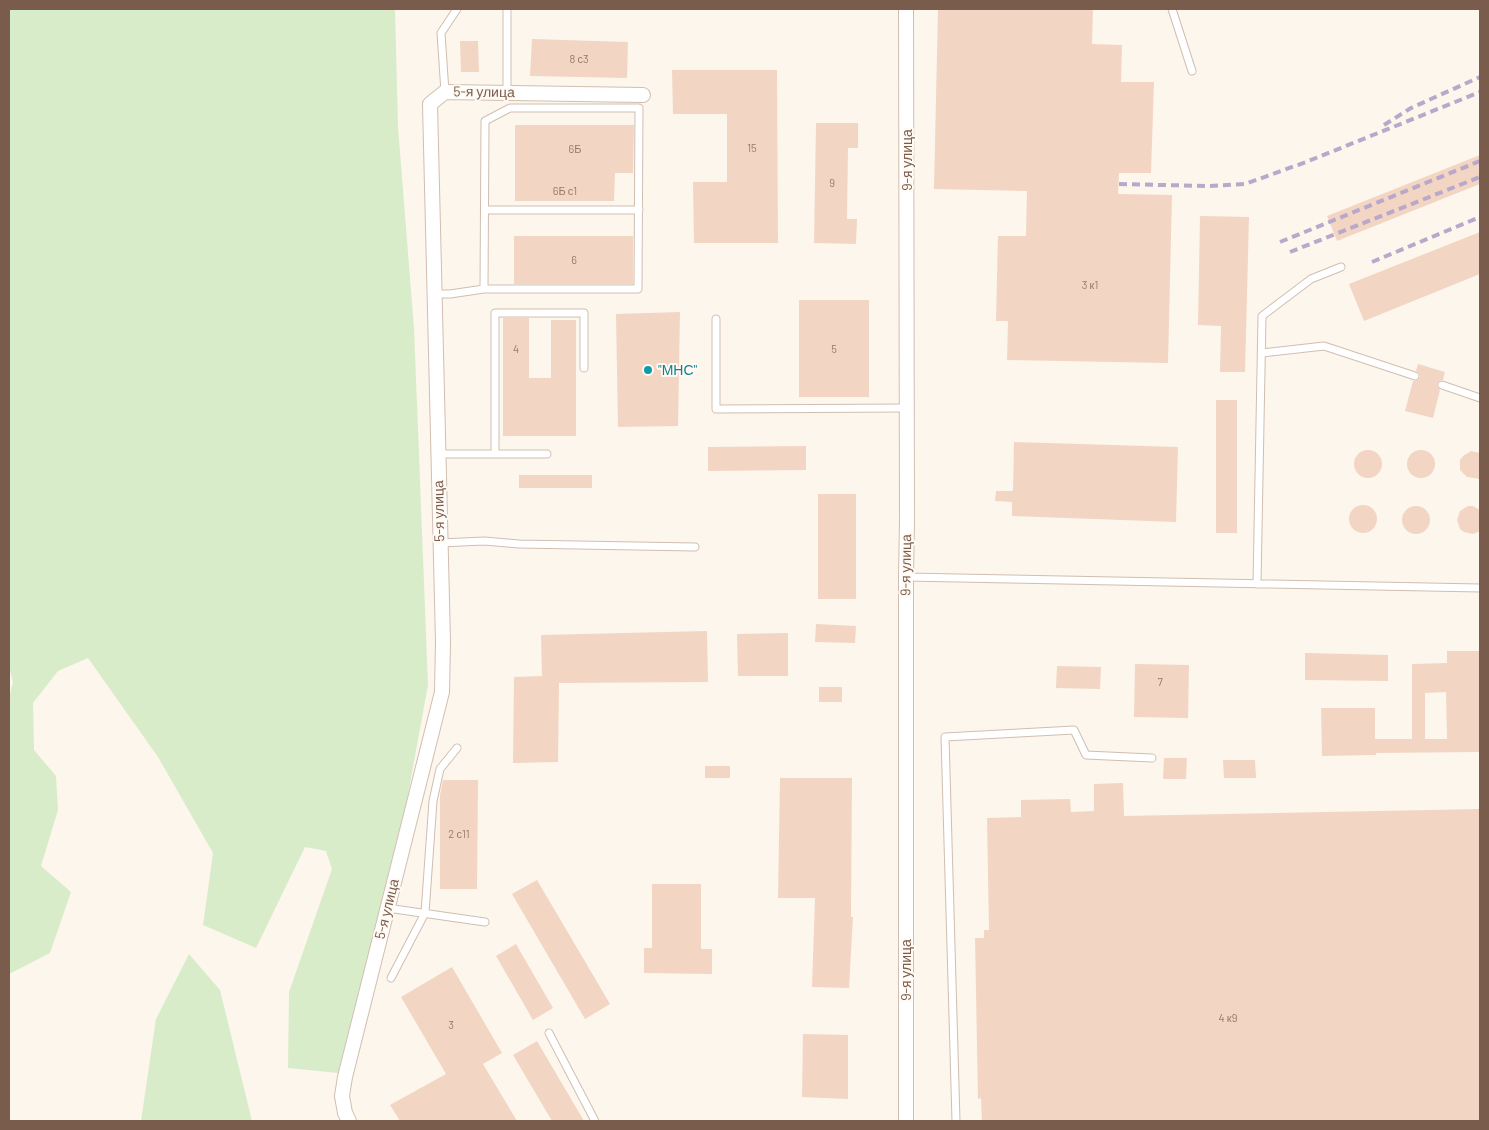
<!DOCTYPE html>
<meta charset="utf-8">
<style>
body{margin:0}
#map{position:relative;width:1489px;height:1130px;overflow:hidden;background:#fdf6ec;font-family:Barlow,sans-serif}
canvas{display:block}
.frame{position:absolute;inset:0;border:10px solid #7a5c4d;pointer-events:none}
</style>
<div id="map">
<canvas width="1489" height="1130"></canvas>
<div class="frame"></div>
</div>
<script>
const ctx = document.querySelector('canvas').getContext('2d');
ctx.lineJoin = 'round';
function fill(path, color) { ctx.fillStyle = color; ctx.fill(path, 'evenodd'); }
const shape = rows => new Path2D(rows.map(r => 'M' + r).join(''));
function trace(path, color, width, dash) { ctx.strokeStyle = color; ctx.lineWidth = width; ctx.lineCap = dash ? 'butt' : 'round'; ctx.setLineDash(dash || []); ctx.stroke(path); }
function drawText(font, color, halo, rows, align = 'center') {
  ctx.font = font + ' Barlow,sans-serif'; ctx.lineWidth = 4; ctx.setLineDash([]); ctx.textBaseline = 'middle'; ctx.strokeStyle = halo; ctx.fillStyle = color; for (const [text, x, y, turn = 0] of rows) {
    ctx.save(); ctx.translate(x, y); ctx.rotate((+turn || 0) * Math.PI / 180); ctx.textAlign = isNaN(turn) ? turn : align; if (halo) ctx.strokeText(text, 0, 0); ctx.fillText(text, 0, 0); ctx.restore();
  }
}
const green = shape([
 [9,9,395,9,398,127,414,328,428,685,407,800,338,1073,288,1068,289,992,332,869,326,851,305,847,256,948,203,925,213,853,158,757,88,658,58,671,33,703,34,750,56,776,58,810,41,866,71,892,50,953,9,974,9,698,13,682,9,667],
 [189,954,220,990,252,1121,141,1121,156,1019]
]);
const building = shape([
 [938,9,1093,9,1092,44,1122,45,1121,82,1154,82,1151,173,1119,173,1118,194,1172,195,1168,363,1007,360,1008,321,996,321,998,236,1026,236,1027,191,934,189],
 [532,39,628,42,627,78,530,76],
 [460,41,478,41,479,72,461,72],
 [672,70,777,70,778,243,694,243,693,182,727,182,727,114,673,114],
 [816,123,858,123,858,148,848,148,847,219,857,219,856,244,814,243],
 [515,125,634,125,633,173,615,173,614,201,515,201],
 [1480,155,1480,184,1337,241,1327,216],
 [1200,216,1249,217,1245,372,1220,372,1221,326,1198,325],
 [1480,232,1480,274,1364,321,1349,284],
 [514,236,633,236,633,284,514,284],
 [799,300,869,300,869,397,799,397],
 [680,312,678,426,618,427,616,314],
 [503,318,529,318,529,378,551,378,551,320,576,320,576,436,503,436],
 [1418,364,1445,372,1443,380,1439,381,1437,384,1438,388,1440,390,1433,418,1405,411,1413,381,1418,380,1420,377,1419,373,1416,371],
 [1216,400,1237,400,1237,533,1216,533],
 [1014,442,1178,447,1176,522,1012,516,1012,502,995,501,996,491,1013,491],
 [806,446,806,470,708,471,708,447],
 '1407 464a14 14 0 1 1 28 0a14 14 0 1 1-28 0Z',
 '1354 464a14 14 0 1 1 28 0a14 14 0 1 1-28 0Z',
 [1471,451,1480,453,1480,479,1467,477,1460,470,1460,460,1463,456],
 [519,475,592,475,592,488,519,488],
 [818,494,856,494,856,599,818,599],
 '1349 519a14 14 0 1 1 28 0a14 14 0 1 1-28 0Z',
 [1468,506,1473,506,1480,510,1480,531,1473,534,1464,532,1460,529,1457,520,1460,511],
 '1402 520a14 14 0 1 1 28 0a14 14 0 1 1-28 0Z',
 [816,624,856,626,855,643,815,642],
 [707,631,708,682,559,683,558,762,513,763,514,677,542,676,541,635],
 [788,633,788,676,738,676,737,634],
 [1447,651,1480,651,1480,752,1376,753,1376,755,1322,756,1321,708,1375,708,1375,739,1412,739,1412,664,1447,663],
 [1446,692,1447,739,1425,739,1425,693],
 [1305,653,1388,655,1388,681,1305,680],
 [1135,664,1189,665,1188,718,1134,717],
 [1057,666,1101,667,1100,689,1056,688],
 [819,687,842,687,842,702,819,702],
 [1164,758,1187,758,1186,779,1163,779],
 [1223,760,1255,760,1256,778,1224,778],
 [705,766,730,766,730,778,705,778],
 [780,778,852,778,851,917,853,917,849,988,812,987,815,898,778,898],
 [443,780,478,780,477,889,440,889,440,795],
 [1123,783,1124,816,1480,809,1480,1121,982,1121,981,1098,978,1099,975,938,984,938,984,930,989,930,987,818,1021,817,1021,800,1070,799,1071,812,1094,811,1094,784],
 [537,880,610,1004,585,1019,512,894],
 [652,884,701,884,701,949,712,949,712,974,644,973,644,948,652,948],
 [516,944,553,1008,533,1020,496,956],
 [452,967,502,1053,483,1064,517,1121,400,1121,390,1105,446,1074,401,997],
 [803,1034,848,1035,848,1099,802,1097],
 [537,1041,584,1121,552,1121,513,1055]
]);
const service = shape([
 [507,9,507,93],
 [1172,9,1192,71],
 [445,92,441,33,457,9],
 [485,210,639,210],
 [434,294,450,294,484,289,485,121,510,108,639,108,638,289,484,289],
 [716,319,716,409,907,408],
 [1262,353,1324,346,1415,376],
 [1442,385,1480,398],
 [438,454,547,454],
 [495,454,495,313,584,313,584,368],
 [440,543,484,541,519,544,695,547],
 [906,577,1480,588],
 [1257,584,1262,316,1311,279,1341,267],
 [387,908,485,922],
 [391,978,425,913,433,801,440,769,457,748],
 [549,1033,595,1121],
 [956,1121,945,737,1074,730,1086,755,1152,758]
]);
const minor = shape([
 [349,1121,345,1113,342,1096,345,1077,442,692,443,642,430,104,445,92,643,95],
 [906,1121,906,577,907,521,906,9]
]);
const rail = shape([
 [1384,125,1411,108,1480,77],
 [1119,184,1208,186,1245,184,1306,162,1480,92],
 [1280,242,1480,161],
 [1290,252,1480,177],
 [1372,262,1480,217]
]);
const markers = [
 [648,370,5,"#0f9aa8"]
];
const numberNames = [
 ["8 с3",579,59],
 ["15",752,148],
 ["6Б",575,149],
 ["9",832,183],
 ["6Б с1",565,191],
 ["6",574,260],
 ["3 к1",1090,285],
 ["4",516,349],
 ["5",834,349],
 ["7",1160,682],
 ["2 с11",459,834],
 ["4 к9",1228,1018],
 ["3",451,1025]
];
const streetNames = [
 ["5-я улица",484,92,1],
 ["9-я улица",907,160,-90],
 ["5-я улица",439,511,-91],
 ["9-я улица",906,565,-89],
 ["5-я улица",387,909,-76],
 ["9-я улица",906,970,-90]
];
const cultureNames = [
 ["\"МНС\"",658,370]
];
fill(green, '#d8ecc9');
fill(building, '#f3d5c3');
trace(service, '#d1beb0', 9);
trace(minor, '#d1beb0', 16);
trace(service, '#fff', 7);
trace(minor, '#fff', 14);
trace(rail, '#b9a8c9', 4, [8, 5]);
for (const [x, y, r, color] of markers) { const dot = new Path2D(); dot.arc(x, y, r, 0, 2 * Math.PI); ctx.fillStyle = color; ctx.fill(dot); trace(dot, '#fffaf3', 2); }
drawText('11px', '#987a6a', null, numberNames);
drawText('14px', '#7a5c4d', '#fffaf3', streetNames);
drawText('14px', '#0d838f', '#fffaf3', cultureNames, 'left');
</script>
